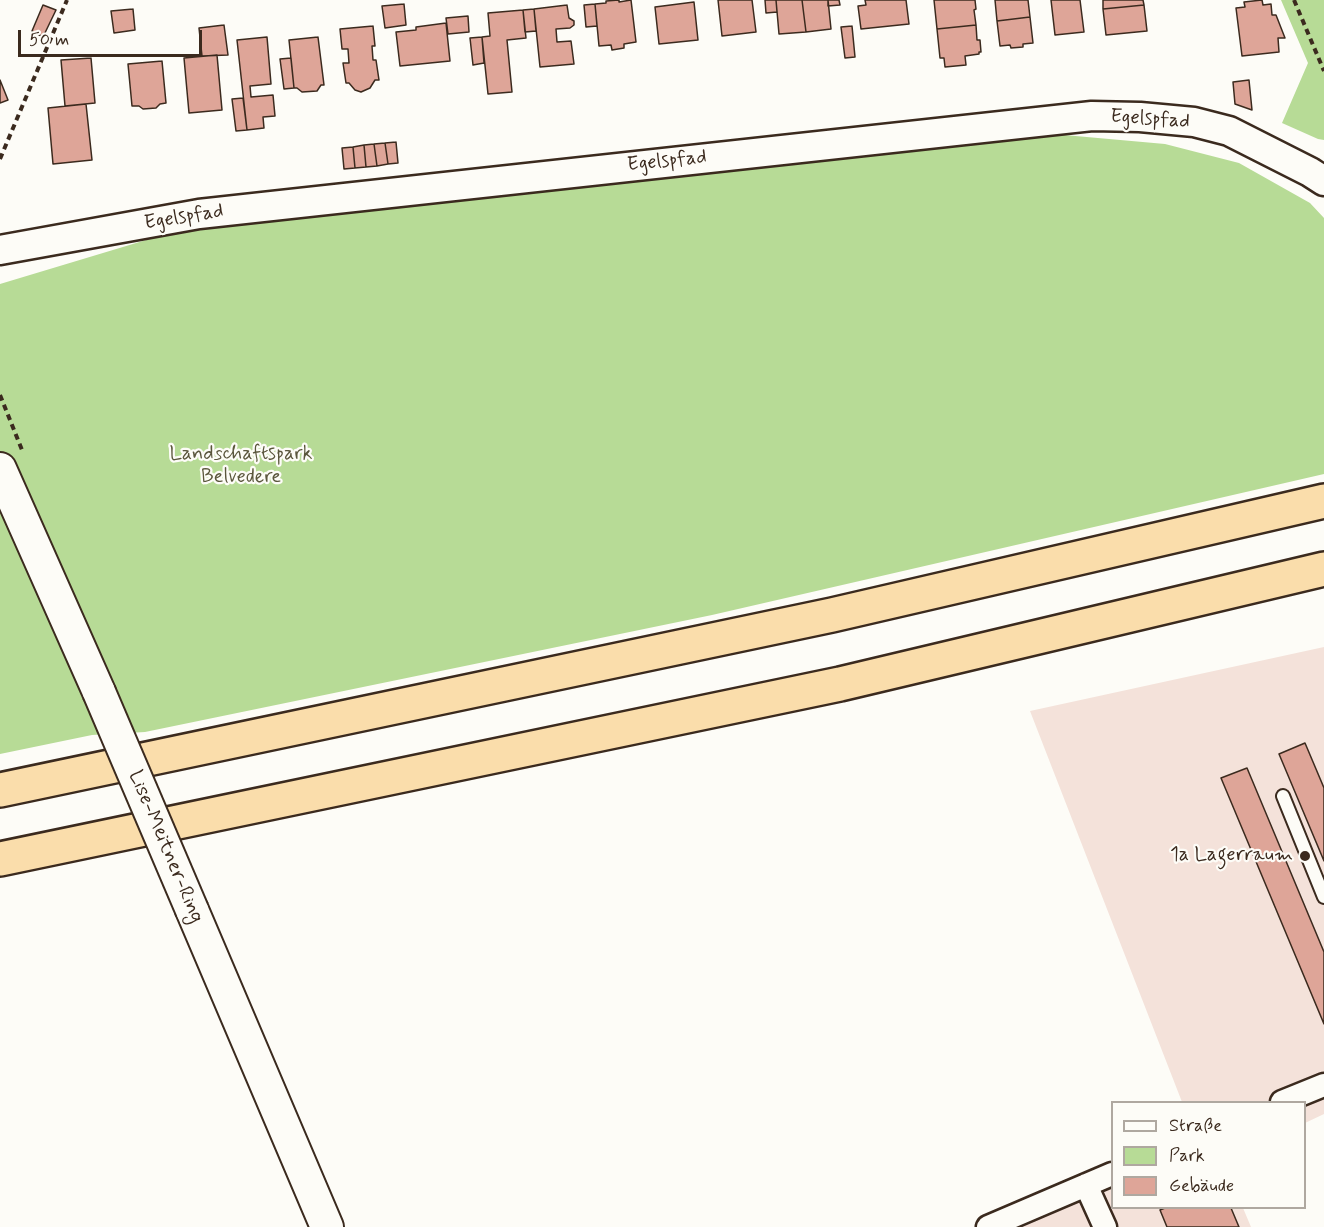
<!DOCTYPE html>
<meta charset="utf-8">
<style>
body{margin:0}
#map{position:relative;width:1324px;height:1227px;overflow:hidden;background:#fdfcf7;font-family:Mynerve,sans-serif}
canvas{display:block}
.legend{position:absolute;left:1111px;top:1101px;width:195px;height:108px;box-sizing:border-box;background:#fdfcf7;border:2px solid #afa8a0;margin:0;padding:8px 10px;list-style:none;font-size:18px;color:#3b2a1e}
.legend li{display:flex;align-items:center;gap:12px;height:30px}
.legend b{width:30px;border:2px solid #afa8a0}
.scale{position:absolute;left:18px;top:30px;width:184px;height:27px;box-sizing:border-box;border:3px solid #3b2a1e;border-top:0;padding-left:8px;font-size:18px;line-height:21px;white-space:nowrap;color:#3b2a1e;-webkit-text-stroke:4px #fdfcf7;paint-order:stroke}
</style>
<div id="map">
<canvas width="1324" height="1227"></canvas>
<ul class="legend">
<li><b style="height:8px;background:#fdfcf7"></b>Straße</li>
<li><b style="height:16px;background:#b7db96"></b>Park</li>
<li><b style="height:16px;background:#dea598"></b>Gebäude</li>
</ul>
<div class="scale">50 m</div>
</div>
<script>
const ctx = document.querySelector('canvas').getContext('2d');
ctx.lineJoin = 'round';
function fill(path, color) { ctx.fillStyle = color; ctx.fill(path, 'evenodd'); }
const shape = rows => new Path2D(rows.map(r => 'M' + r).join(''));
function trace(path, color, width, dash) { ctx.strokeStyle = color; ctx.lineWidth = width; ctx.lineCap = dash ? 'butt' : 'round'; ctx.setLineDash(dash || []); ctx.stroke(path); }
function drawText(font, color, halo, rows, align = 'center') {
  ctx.font = font + ' Mynerve,sans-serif'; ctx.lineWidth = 4.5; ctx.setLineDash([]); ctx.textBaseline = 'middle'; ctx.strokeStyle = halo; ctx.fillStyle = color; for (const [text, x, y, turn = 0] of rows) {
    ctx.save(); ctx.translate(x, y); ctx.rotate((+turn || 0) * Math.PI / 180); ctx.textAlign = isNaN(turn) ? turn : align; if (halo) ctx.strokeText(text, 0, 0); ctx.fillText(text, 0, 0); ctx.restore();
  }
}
const built = shape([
 [1324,647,1324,1114,1305,1123,1304,1102,1182,1102,1030,711],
 [1112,1186,1112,1208,1243,1208,1251,1227,1017,1227]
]);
const green = shape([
 [1281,0,1324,0,1324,140,1318,139,1282,123,1308,63],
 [1042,133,1165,144,1239,163,1310,203,1324,218,1324,474,712,615,145,732,92,735,0,754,0,284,176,231]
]);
const building = shape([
 [619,0,619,2,631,0,636,42,624,44,624,48,612,50,611,45,599,46,595,4,606,3,606,1,619,0],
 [718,0,752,0,756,32,722,36,718,0],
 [765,0,776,0,777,12,766,13,765,0],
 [776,0,802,0,806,32,779,34,776,0],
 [802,0,828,0,831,29,806,32,802,0],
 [828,0,839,0,840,5,828,6,828,0],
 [865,0,906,0,909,24,861,29,858,6,866,5,865,0],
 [934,0,975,0,976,9,974,10,976,25,937,29,934,0],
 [995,0,1028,0,1030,17,997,21,995,0],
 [1051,0,1080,0,1084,32,1055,35,1051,0],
 [1103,0,1143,0,1144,5,1103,9,1103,0],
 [1262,0,1263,5,1271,4,1272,15,1276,15,1285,38,1278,38,1279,52,1242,56,1236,8,1245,7,1244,2,1262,0],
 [694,2,698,40,659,44,655,7,694,2],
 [404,4,406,25,385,28,382,6,404,4],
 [595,4,597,26,586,27,584,5,595,4],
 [43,5,56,10,43,37,32,31,43,5],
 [567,5,569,18,574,21,574,25,570,28,556,29,557,42,571,41,574,64,540,67,534,9,567,5],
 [1144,5,1147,31,1106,35,1103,9,1144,5],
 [133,9,135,30,114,33,111,11,133,9],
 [534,9,536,31,525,32,523,10,534,9],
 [523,10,526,38,507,40,512,92,488,94,482,37,490,36,488,13,523,10],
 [468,16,469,32,448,34,446,18,468,16],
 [1030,17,1033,43,1023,44,1023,47,1011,48,1010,45,1000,46,997,21,1030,17],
 [446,23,450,61,400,66,396,32,416,30,416,27,446,23],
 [224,25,228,55,202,56,199,28,224,25],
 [976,25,977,40,980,40,981,52,979,52,979,54,965,56,966,65,945,67,944,58,940,58,937,29,976,25],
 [373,26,375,46,372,46,373,60,376,60,379,80,375,80,370,88,361,92,355,90,349,83,346,83,343,63,349,63,348,49,342,49,340,29,373,26],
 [852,26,855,57,845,58,841,27,852,26],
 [267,37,271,84,250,86,251,97,273,95,275,116,263,117,264,128,247,130,237,40,267,37],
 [318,37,324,85,321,85,317,91,302,92,297,88,294,88,289,40,318,37],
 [482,37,484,63,473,65,470,38,482,37],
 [217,55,222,110,189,113,184,58,217,55],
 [91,58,95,103,65,106,61,60,91,58],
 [291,58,294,88,284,89,280,59,291,58],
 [162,61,166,103,160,104,156,108,143,109,139,106,132,106,128,64,162,61],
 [0,80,8,100,0,103,0,80],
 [1249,80,1252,110,1235,104,1233,82,1249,80],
 [243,98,247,130,236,131,232,99,243,98],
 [86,104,92,160,53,164,48,108,86,104],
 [396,142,398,163,388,164,385,143,396,142],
 [385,143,388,164,377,166,374,144,385,143],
 [374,144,377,166,366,167,364,145,374,144],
 [364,145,366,167,355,168,353,147,364,145],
 [353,147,355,168,344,169,342,148,353,147],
 [1305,743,1324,788,1324,861,1279,754,1305,743],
 [1247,768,1324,952,1324,1024,1221,778,1247,768],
 [1165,1208,1231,1208,1239,1227,1167,1227,1160,1210,1165,1208]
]);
const path = shape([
 [1294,0,1324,71],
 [0,159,67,0],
 [0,395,22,450]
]);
const service = shape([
 [1283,796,1324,897]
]);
const minor = shape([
 [1282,1102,1324,1085],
 [1086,1185,1105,1227],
 [988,1227,1112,1174]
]);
const tertiary = shape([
 [0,250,199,214,1092,116,1140,117,1194,122,1229,131,1310,172,1324,181]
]);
const secondary = shape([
 [0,469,99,692],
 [192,910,327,1227]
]);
const motorway = shape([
 [0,790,832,615,1324,501],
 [0,859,840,684,1324,569]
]);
const secondaryBridge = shape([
 [99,692,192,910]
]);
const markers = [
 [1305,856,6,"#3b2a1e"]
];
const streetNames = [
 ["Egelspfad",1150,120,4],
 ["Egelspfad",667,162,-6],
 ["Egelspfad",184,218,-9],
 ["Lise-Meitner-Ring",165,847,67]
];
const parkNames = [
 ["Landschaftspark",241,455],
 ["Belvedere",241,478]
];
const poiNames = [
 ["1a Lagerraum",1293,856]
];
fill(built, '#f4e2da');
fill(green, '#b7db96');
fill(building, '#dea598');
trace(building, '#3b2a1e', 1.5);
trace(service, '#3b2a1e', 16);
trace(minor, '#3b2a1e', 27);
trace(tertiary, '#3b2a1e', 33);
trace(secondary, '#3b2a1e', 36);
trace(motorway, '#3b2a1e', 38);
trace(path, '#3b2a1e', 4, [6, 4.5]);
trace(service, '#fdfcf7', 12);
trace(minor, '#fdfcf7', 22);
trace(tertiary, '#fdfcf7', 28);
trace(secondary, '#fdfcf7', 32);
trace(motorway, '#faddab', 33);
trace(secondaryBridge, '#3b2a1e', 36, []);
trace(secondaryBridge, '#fdfcf7', 32);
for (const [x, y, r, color] of markers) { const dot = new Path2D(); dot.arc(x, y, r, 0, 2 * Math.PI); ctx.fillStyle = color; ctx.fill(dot); trace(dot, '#fdfcf7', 2); }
drawText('20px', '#3b2a1e', '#fdfcf7', streetNames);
drawText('20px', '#5a563c', '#fdfcf7', parkNames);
drawText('20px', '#3b2a1e', '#fdfcf7', poiNames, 'right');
</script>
